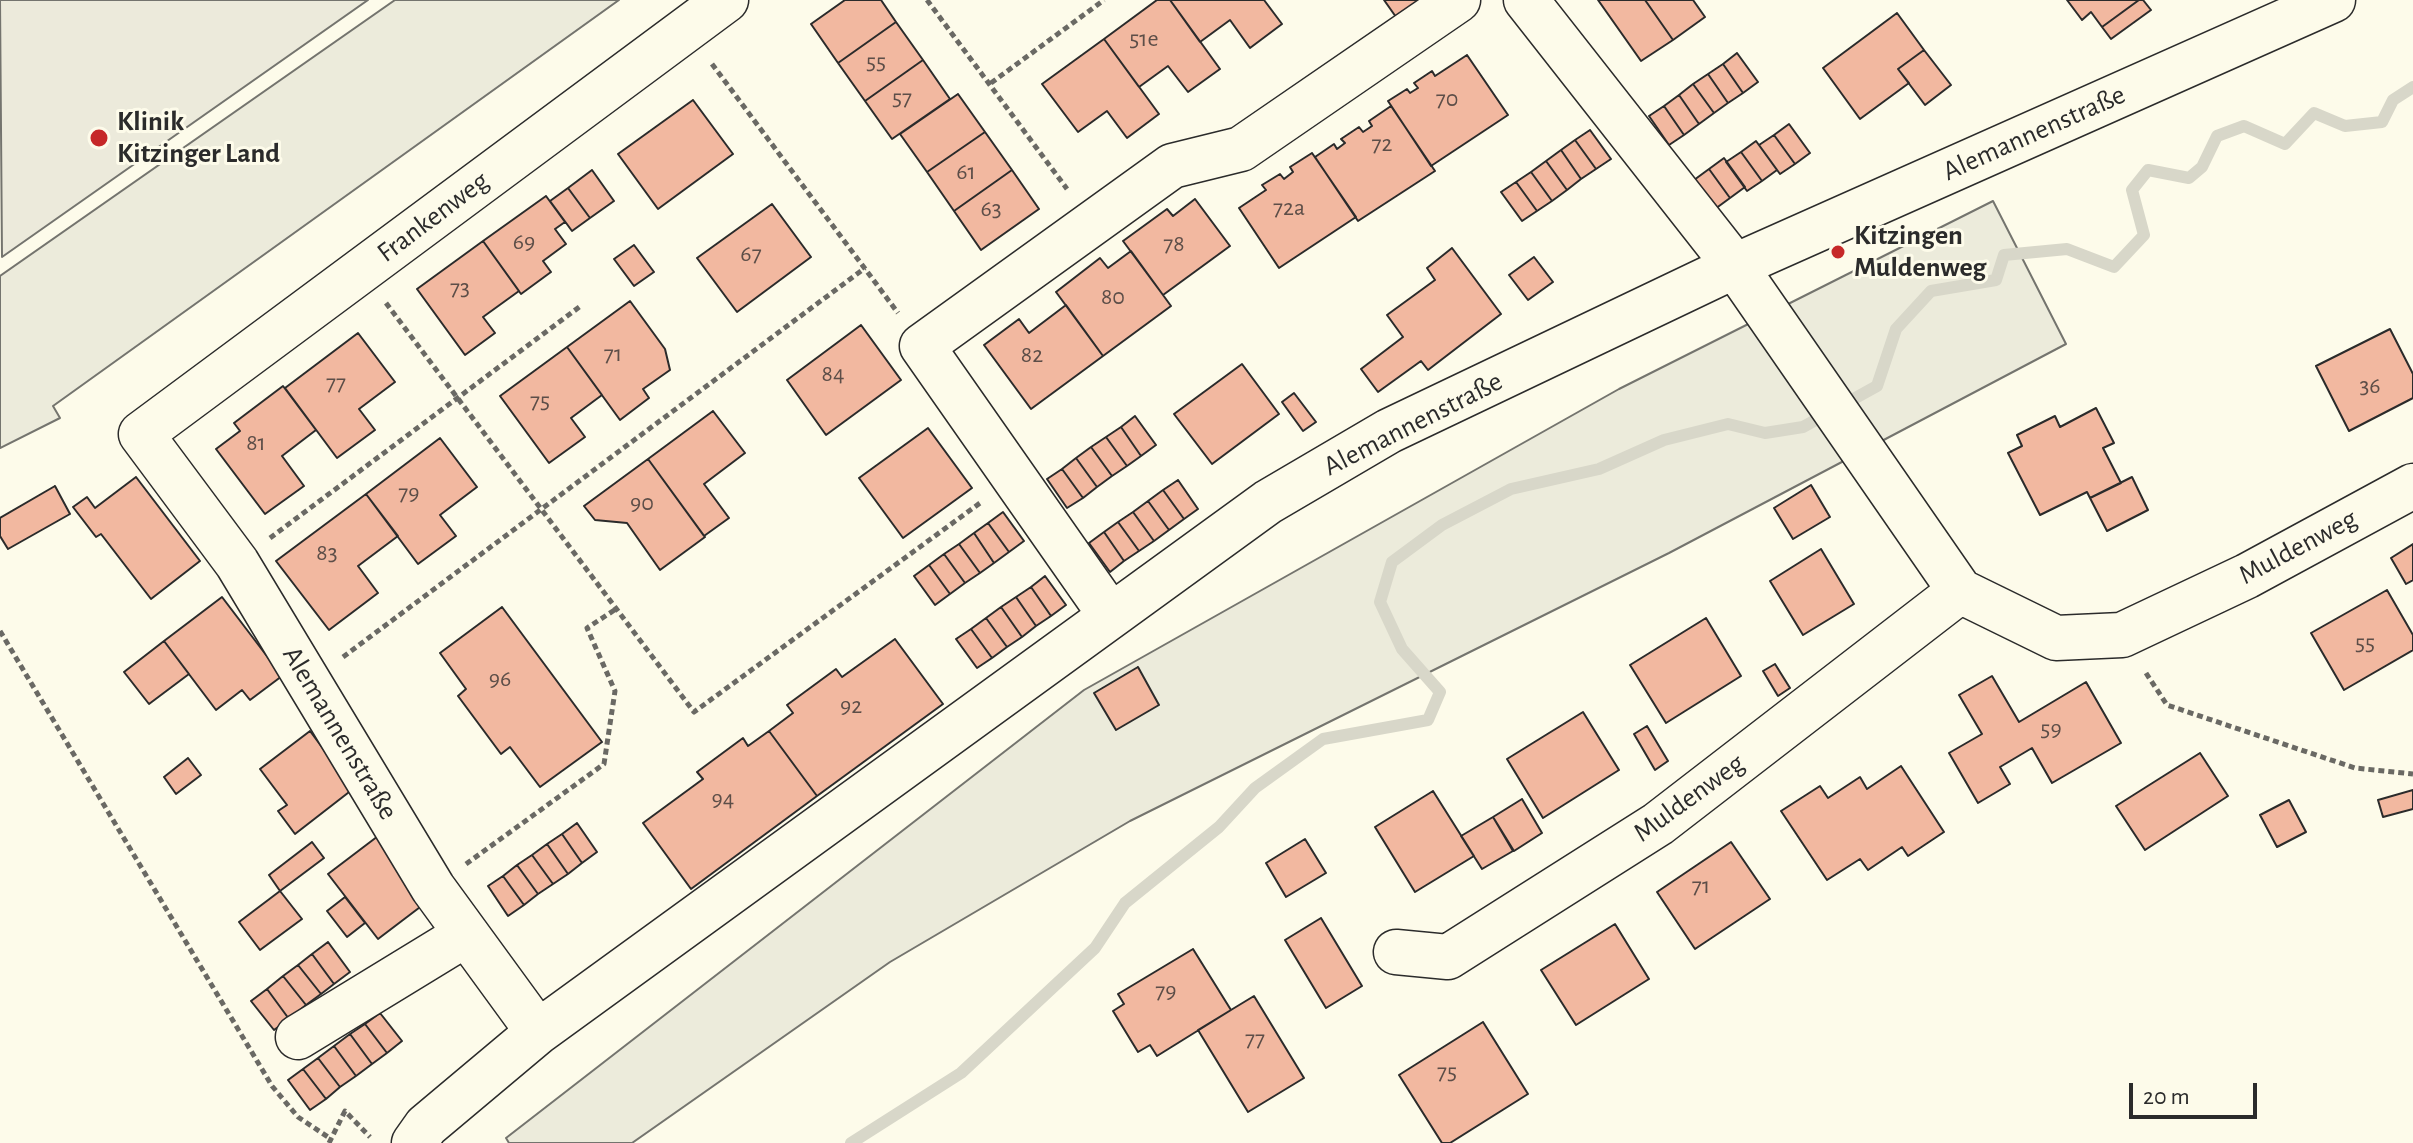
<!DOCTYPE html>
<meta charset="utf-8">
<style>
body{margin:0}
#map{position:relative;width:2413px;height:1143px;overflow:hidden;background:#fdfbea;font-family:"Alegreya Sans",sans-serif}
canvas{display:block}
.scale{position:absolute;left:2129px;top:1083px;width:128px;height:36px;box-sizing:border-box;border:4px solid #2b2b2b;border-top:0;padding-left:10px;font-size:24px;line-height:28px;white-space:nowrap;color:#2b2b2b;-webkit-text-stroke:6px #fdfbea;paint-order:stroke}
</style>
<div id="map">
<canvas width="2413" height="1143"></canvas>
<div class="scale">20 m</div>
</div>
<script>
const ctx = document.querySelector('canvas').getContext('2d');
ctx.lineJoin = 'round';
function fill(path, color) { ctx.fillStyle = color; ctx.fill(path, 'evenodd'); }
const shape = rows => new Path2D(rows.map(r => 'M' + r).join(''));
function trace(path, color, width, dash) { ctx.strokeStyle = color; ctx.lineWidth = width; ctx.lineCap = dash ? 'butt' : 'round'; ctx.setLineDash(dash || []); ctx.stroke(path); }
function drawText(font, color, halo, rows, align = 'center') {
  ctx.font = font + ' "Alegreya Sans",sans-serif'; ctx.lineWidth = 6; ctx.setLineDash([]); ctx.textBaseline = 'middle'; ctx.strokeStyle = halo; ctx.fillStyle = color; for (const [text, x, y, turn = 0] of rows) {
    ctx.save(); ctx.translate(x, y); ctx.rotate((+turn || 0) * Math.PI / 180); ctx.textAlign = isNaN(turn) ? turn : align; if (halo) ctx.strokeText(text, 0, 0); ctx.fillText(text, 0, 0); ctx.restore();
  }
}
const green = shape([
 [395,0,619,0,53,406,60,418,0,448,0,276,395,0],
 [1993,201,2066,344,1669,553,1130,821,890,962,632,1143,509,1143,506,1138,1084,690,1619,389,1993,201]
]);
const parking = shape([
 [0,0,368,0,2,257,0,0]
]);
const stream = shape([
 [851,1143,961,1073,1095,948,1125,903,1219,827,1255,788,1323,739,1428,720,1440,692,1402,649,1380,602,1392,562,1442,525,1511,489,1599,469,1664,440,1728,424,1765,433,1803,427,1877,386,1896,329,1931,291,1996,280,2004,255,2067,249,2114,267,2144,235,2132,190,2148,170,2189,178,2202,167,2217,136,2244,126,2285,144,2314,113,2345,126,2382,122,2393,100,2413,87]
]);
const building = shape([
 [845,0,881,0,896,22,838,63,811,24,845,0],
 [1157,0,1170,0,1220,69,1188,92,1168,66,1139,87,1104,39,1157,0],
 [1170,0,1264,0,1282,24,1250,48,1230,20,1200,42,1170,0],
 [1384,0,1427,0,1396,17,1384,0],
 [1598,0,1645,0,1673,40,1641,61,1598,0],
 [1645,0,1693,0,1705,17,1673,40,1645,0],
 [2067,0,2139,0,2102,27,2091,12,2082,20,2067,0],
 [2139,0,2143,0,2151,10,2111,39,2102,27,2139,0],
 [1897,13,1924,50,1898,69,1909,83,1860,119,1823,68,1897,13],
 [896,22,923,60,865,101,838,63,896,22],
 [1104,39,1159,114,1127,138,1107,111,1078,132,1042,84,1104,39],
 [1924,50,1951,85,1925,105,1898,69,1924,50],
 [1737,53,1758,82,1743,93,1723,64,1737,53],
 [1467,55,1508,115,1431,166,1388,101,1407,89,1410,93,1418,88,1414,83,1432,71,1435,76,1467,55],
 [923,60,950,99,892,139,865,101,923,60],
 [1723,64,1743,93,1728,103,1708,74,1723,64],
 [1708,74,1728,103,1714,113,1693,84,1708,74],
 [1693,84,1714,113,1699,124,1679,95,1693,84],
 [958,94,985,132,927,172,900,134,958,94],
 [1679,95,1699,124,1684,135,1664,106,1679,95],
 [693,100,733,154,658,209,618,154,693,100],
 [1391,106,1435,171,1358,221,1315,157,1334,144,1337,149,1345,143,1341,139,1359,127,1363,132,1372,126,1369,121,1391,106],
 [1664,106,1684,135,1669,145,1649,116,1664,106],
 [1789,124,1810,153,1795,164,1774,135,1789,124],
 [1590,130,1611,159,1596,169,1575,140,1590,130],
 [985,132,1012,170,954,211,927,172,985,132],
 [1774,135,1795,164,1780,174,1759,145,1774,135],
 [1575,140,1596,169,1581,179,1561,150,1575,140],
 [1756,141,1777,170,1762,181,1741,152,1756,141],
 [1561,150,1581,179,1567,190,1546,161,1561,150],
 [1741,152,1762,181,1747,191,1726,162,1741,152],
 [1312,153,1356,217,1279,268,1239,208,1266,190,1262,185,1280,174,1284,179,1293,172,1290,167,1312,153],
 [1724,158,1745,187,1730,198,1709,169,1724,158],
 [1546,161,1567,190,1552,201,1531,172,1546,161],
 [1709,169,1730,198,1715,209,1694,180,1709,169],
 [592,170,614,201,590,218,568,188,592,170],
 [1012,170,1039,209,981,250,954,211,1012,170],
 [1531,172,1552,201,1537,211,1516,182,1531,172],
 [1516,182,1537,211,1522,221,1501,192,1516,182],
 [568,188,590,218,572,231,550,201,568,188],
 [546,196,565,222,555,229,566,244,543,261,551,272,521,294,483,241,546,196],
 [1195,199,1230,246,1163,295,1123,241,1167,209,1173,216,1195,199],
 [772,204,811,257,737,312,697,258,772,204],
 [483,241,519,291,483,317,495,333,465,355,417,289,483,241],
 [634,245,654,272,634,286,614,259,634,245],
 [1452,248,1501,314,1428,370,1421,361,1378,392,1361,369,1403,337,1387,315,1435,280,1427,268,1452,248],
 [1131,251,1171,306,1103,356,1056,292,1100,258,1108,268,1131,251],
 [1534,257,1553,282,1528,300,1509,275,1534,257],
 [630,301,665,349,670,370,643,389,649,398,620,420,567,347,630,301],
 [1066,305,1103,356,1031,409,984,345,1019,319,1029,333,1066,305],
 [861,325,901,380,826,435,787,380,861,325],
 [2390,329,2413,374,2413,398,2349,431,2316,366,2390,329],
 [358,333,395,382,359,409,375,430,337,458,285,388,358,333],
 [567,347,602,395,571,418,585,437,549,463,500,396,567,347],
 [1242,364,1279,414,1212,464,1174,414,1242,364],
 [283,386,316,430,282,456,304,486,265,514,216,449,240,431,234,423,283,386],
 [1294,393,1316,422,1303,431,1282,402,1294,393],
 [2096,408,2114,443,2103,448,2121,483,2090,498,2087,492,2040,515,2008,453,2022,446,2017,435,2055,416,2060,427,2096,408],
 [713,411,745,453,704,484,729,518,704,536,648,459,713,411],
 [1135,416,1156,445,1141,456,1121,427,1135,416],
 [1121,427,1141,456,1127,466,1106,437,1121,427],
 [928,428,972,488,903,538,859,478,928,428],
 [1106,437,1127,466,1112,476,1091,447,1106,437],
 [440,438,477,487,440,515,456,536,418,564,366,494,440,438],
 [1091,447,1112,476,1097,487,1076,458,1091,447],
 [1076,458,1097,487,1083,498,1062,469,1076,458],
 [648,459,705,537,660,570,627,523,595,520,584,506,648,459],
 [1062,469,1083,498,1067,508,1047,479,1062,469],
 [136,477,200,561,151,599,101,534,96,537,73,507,87,497,95,508,136,477],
 [2132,477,2148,510,2107,531,2090,498,2132,477],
 [1178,480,1198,509,1184,519,1163,490,1178,480],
 [1811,485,1830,517,1793,539,1774,508,1811,485],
 [55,486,70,514,8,549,0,536,0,518,55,486],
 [1163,490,1184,519,1169,530,1148,501,1163,490],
 [366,494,398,536,358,566,378,593,329,630,276,561,366,494],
 [1148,501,1169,530,1154,541,1133,512,1148,501],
 [1003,512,1024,541,1009,552,988,523,1003,512],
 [1133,512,1154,541,1139,551,1118,522,1133,512],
 [1118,522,1139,551,1124,561,1104,532,1118,522],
 [988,523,1009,552,994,563,974,533,988,523],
 [1104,532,1124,561,1110,572,1089,543,1104,532],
 [974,533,994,563,980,573,959,544,974,533],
 [959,544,980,573,965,583,944,554,959,544],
 [2413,544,2413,580,2406,584,2391,558,2413,544],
 [1821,549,1854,604,1803,635,1770,581,1821,549],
 [944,554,965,583,950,594,929,565,944,554],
 [929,565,950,594,935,605,914,576,929,565],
 [1045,576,1066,605,1051,616,1031,587,1045,576],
 [1031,587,1051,616,1036,626,1016,597,1031,587],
 [2387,590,2413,635,2413,650,2344,690,2311,633,2387,590],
 [222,597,282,676,250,700,242,690,216,710,164,641,222,597],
 [1016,597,1036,626,1022,637,1001,607,1016,597],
 [502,607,602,742,540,787,510,747,501,754,458,696,466,689,440,653,502,607],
 [1001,607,1022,637,1007,647,986,618,1001,607],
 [986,618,1007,647,992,658,971,629,986,618],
 [1706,618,1741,676,1666,723,1630,665,1706,618],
 [971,629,992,658,977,668,956,639,971,629],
 [895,639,943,704,817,796,769,731,793,713,787,705,836,669,842,677,895,639],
 [164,641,189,674,149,704,124,672,164,641],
 [1775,664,1790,688,1778,696,1763,671,1775,664],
 [1138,667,1159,705,1116,730,1094,693,1138,667],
 [1992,676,2019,722,2086,682,2121,743,2052,783,2032,748,2000,767,2010,784,1978,803,1949,753,1982,734,1959,695,1992,676],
 [1583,712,1619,770,1543,818,1507,759,1583,712],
 [1647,726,1668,761,1655,770,1634,734,1647,726],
 [310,731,353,789,295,834,278,811,287,805,260,769,310,731],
 [769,731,817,796,691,889,643,823,703,779,697,772,743,738,748,746,769,731],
 [2200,753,2228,796,2145,850,2116,806,2200,753],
 [188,758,201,775,176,794,164,777,188,758],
 [1901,766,1944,832,1908,856,1902,847,1868,870,1860,859,1827,880,1781,811,1820,786,1828,798,1860,777,1867,789,1901,766],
 [2413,790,2413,809,2383,817,2378,800,2413,790],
 [1433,791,1474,856,1415,892,1375,827,1433,791],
 [1522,799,1542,833,1514,851,1493,817,1522,799],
 [2289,800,2306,832,2277,847,2260,815,2289,800],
 [1493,817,1513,851,1482,869,1461,836,1493,817],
 [577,823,597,852,582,863,562,834,577,823],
 [382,833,432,898,378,939,328,874,382,833],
 [562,834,582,863,568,874,547,844,562,834],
 [1305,839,1326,873,1286,897,1266,863,1305,839],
 [312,842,324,858,280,891,269,875,312,842],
 [1731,842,1770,899,1695,949,1657,892,1731,842],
 [547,844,568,874,553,884,532,855,547,844],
 [532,855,553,884,538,894,517,865,532,855],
 [517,865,538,894,524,905,503,876,517,865],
 [503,876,524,905,508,916,488,886,503,876],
 [280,891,302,919,260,950,239,922,280,891],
 [345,897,365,923,347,937,327,911,345,897],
 [1321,918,1362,986,1326,1008,1285,940,1321,918],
 [1615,924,1649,979,1576,1025,1541,970,1615,924],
 [328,942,350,972,334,984,312,954,328,942],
 [1193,949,1231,1010,1157,1056,1150,1045,1138,1052,1113,1011,1124,1004,1118,994,1193,949],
 [312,954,334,984,321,994,298,965,312,954],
 [298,965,321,994,306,1005,283,976,298,965],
 [283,976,306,1005,289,1019,267,989,283,976],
 [267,989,289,1019,274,1030,251,1001,267,989],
 [1254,996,1304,1078,1248,1112,1198,1030,1254,996],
 [380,1013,402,1041,387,1053,365,1024,380,1013],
 [1483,1022,1528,1094,1450,1143,1442,1143,1399,1075,1483,1022],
 [365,1024,387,1053,372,1064,350,1034,365,1024],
 [350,1034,372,1064,356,1076,334,1046,350,1034],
 [334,1046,356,1076,340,1087,318,1058,334,1046],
 [318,1058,340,1087,326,1099,303,1069,318,1058],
 [303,1069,326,1099,310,1110,288,1080,303,1069]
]);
const path = shape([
 [927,0,1067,189],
 [712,64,898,313],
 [991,83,1104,0],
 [386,303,694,712,980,503],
 [270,538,582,305],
 [0,631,272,1086,298,1117,331,1139],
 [343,657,865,268],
 [2146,673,2167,705,2355,768,2413,774],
 [466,864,604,764,615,691,587,628,616,609],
 [329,1143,345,1111,370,1137]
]);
const minor = shape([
 [1526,0,1735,266,1960,591],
 [1111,616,922,346,1172,166,1241,149,1458,0],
 [1396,952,1448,957,1658,824,1960,591,2056,638,2122,635,2247,576,2413,486],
 [538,1032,433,888,237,563,141,434,726,0],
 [298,1037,465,935],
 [414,1143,426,1126,538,1032,1268,502,1389,431,1735,266,2333,0]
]);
const markers = [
 [99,138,10,"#c62828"],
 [1838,252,8,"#c62828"]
];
const numberNames = [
 ["51e",1144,39],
 ["55",876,62],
 ["57",902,98],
 ["70",1447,99],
 ["72",1382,144],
 ["61",966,172],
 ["72a",1289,208],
 ["63",991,209],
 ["69",524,242],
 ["78",1174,244],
 ["67",751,254],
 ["73",460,288],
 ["80",1113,297],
 ["71",613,354],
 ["82",1032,355],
 ["84",833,374],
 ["77",336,383],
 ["36",2370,386],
 ["75",540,401],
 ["81",256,443],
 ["79",409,493],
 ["90",642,503],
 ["83",327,553],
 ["55",2365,643],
 ["96",500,679],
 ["92",851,706],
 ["59",2051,729],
 ["94",723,799],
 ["71",1701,886],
 ["79",1166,991],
 ["77",1255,1039],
 ["75",1447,1072]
];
const poiNames = [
 ["Klinik",117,122],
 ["Kitzinger Land",117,154],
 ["Kitzingen",1854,236],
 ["Muldenweg",1854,268]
];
const streetNames = [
 ["Alemannenstraße",2034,133,-24],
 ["Frankenweg",433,217,-37],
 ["Alemannenstraße",1413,424,-27],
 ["Muldenweg",2298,547,-28],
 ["Alemannenstraße",340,733,59],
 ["Muldenweg",1689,798,-36]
];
fill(green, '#ecebdb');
trace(green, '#74746e', 2);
fill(parking, '#eceadb');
trace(parking, '#74746e', 2);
trace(stream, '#d8d7c9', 12);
fill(building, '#f2b8a0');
trace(building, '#2b2b2b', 2);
trace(minor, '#2b2b2b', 47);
trace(path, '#6a6964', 5, [6, 4]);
trace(minor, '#fdfbea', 44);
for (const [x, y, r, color] of markers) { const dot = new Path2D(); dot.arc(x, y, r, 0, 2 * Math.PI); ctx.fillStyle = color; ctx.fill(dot); trace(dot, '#fdfbea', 3); }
drawText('24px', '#5d4e48', null, numberNames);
drawText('bold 28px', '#2b2b2b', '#fdfbea', poiNames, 'left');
drawText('28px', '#2b2b2b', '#fdfbea', streetNames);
</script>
